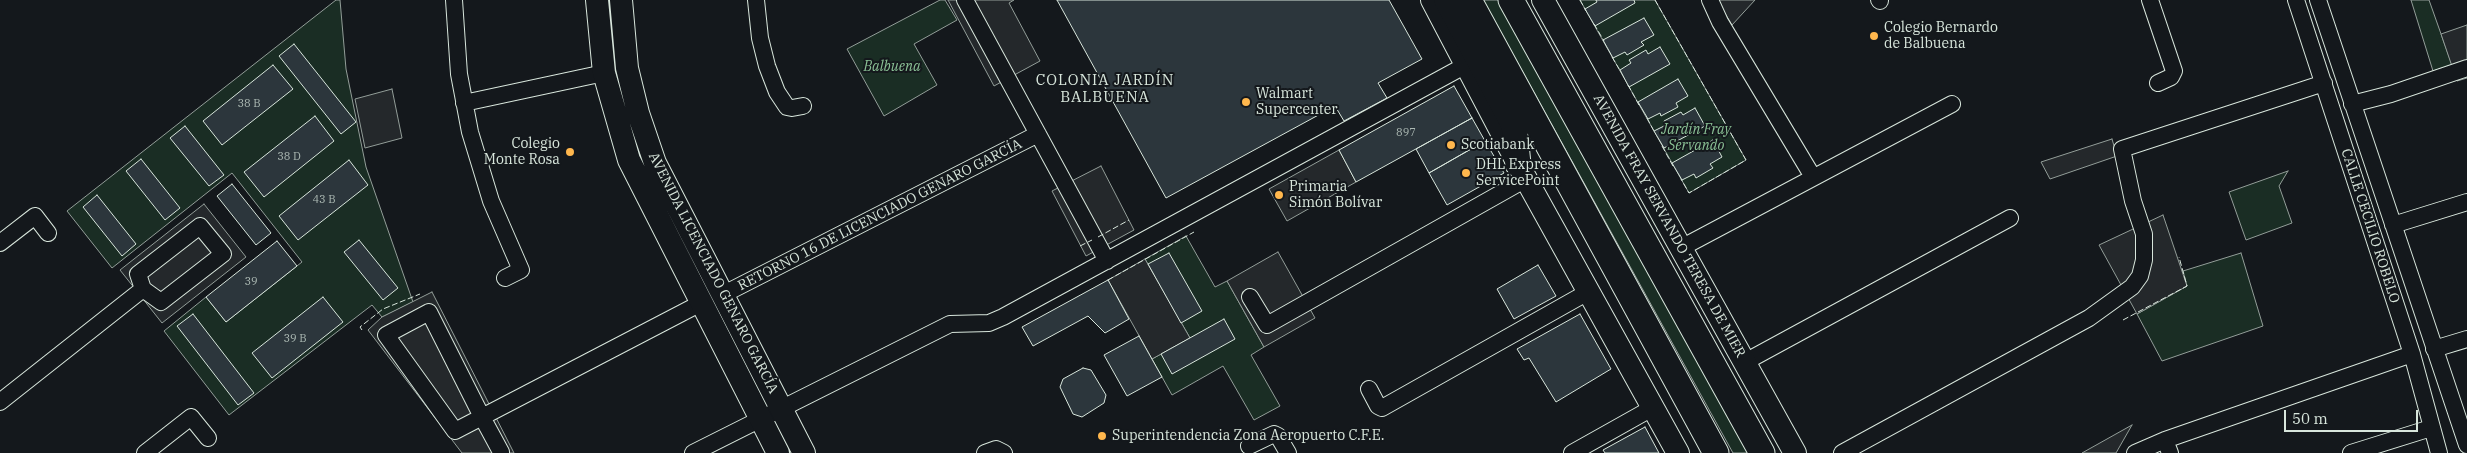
<!DOCTYPE html>
<meta charset="utf-8">
<style>
body{margin:0}
#map{position:relative;width:2467px;height:453px;overflow:hidden;background:#14181c;font-family:"IBM Plex Serif",serif}
canvas{display:block}
.scale{position:absolute;left:2284px;top:410px;width:134px;height:22px;box-sizing:border-box;border:2px solid #d8e6dc;border-top:0;padding-left:6px;font-size:15px;line-height:18px;white-space:nowrap;color:#d8e6dc;-webkit-text-stroke:4px #14181c;paint-order:stroke}
</style>
<div id="map">
<canvas width="2467" height="453"></canvas>
<div class="scale">50 m</div>
</div>
<script>
const ctx = document.querySelector('canvas').getContext('2d');
ctx.lineJoin = 'round';
function fill(path, color) { ctx.fillStyle = color; ctx.fill(path, 'evenodd'); }
const shape = rows => new Path2D(rows.map(r => 'M' + r).join(''));
function trace(path, color, width, dash) { ctx.strokeStyle = color; ctx.lineWidth = width; ctx.lineCap = dash ? 'butt' : 'round'; ctx.setLineDash(dash || []); ctx.stroke(path); }
function drawText(font, color, halo, rows, align = 'center') {
  ctx.font = font + ' "IBM Plex Serif",serif'; ctx.lineWidth = 4; ctx.setLineDash([]); ctx.textBaseline = 'middle'; ctx.strokeStyle = halo; ctx.fillStyle = color; for (const [text, x, y, turn = 0] of rows) {
    ctx.save(); ctx.translate(x, y); ctx.rotate((+turn || 0) * Math.PI / 180); ctx.textAlign = isNaN(turn) ? turn : align; if (halo) ctx.strokeText(text, 0, 0); ctx.fillText(text, 0, 0); ctx.restore();
  }
}
const green = shape([
 [336,0,340,0,346,69,366,167,413,302,382,317,372,305,229,415,164,331,206,297,226,322,302,262,232,173,112,268,67,211,336,0],
 [940,0,945,0,957,20,914,44,937,85,884,116,847,49,940,0],
 [1483,0,1502,0,1751,453,1733,453,1483,0],
 [1580,0,1655,0,1746,160,1689,193,1580,0],
 [2411,0,2429,0,2452,65,2433,71,2411,0],
 [2288,171,2279,186,2292,223,2246,240,2229,192,2288,171],
 [1186,236,1215,287,1227,281,1264,347,1251,355,1280,406,1254,420,1223,366,1172,395,1152,359,1190,338,1145,259,1186,236],
 [2241,253,2263,326,2162,361,2137,314,2187,286,2183,271,2241,253]
]);
const parking = shape([
 [948,0,1014,0,1009,3,1040,61,994,86,948,0],
 [1717,0,1755,0,1732,25,1717,0],
 [2467,25,2467,78,2457,81,2441,34,2467,25],
 [392,89,402,138,365,148,355,99,392,89],
 [2112,139,2117,156,2050,179,2041,162,2112,139],
 [1339,150,1356,182,1287,221,1269,189,1339,150],
 [1101,166,1134,230,1086,256,1052,191,1101,166],
 [204,204,246,257,162,323,120,270,204,204],
 [2163,215,2187,286,2137,314,2099,245,2163,215],
 [1278,252,1315,318,1264,347,1227,281,1278,252],
 [1145,259,1190,338,1152,359,1108,280,1145,259],
 [432,292,514,453,462,453,368,330,382,317,432,292],
 [2132,425,2116,453,2082,453,2132,425]
]);
const building = shape([
 [1057,0,1389,0,1422,59,1378,83,1387,98,1344,121,1335,106,1166,198,1057,0],
 [1596,0,1634,0,1635,3,1595,26,1585,9,1597,2,1596,0],
 [1644,18,1654,35,1641,42,1644,45,1627,55,1625,52,1613,58,1603,40,1644,18],
 [294,44,356,122,341,134,279,56,294,44],
 [1660,47,1670,64,1629,87,1620,70,1631,63,1629,60,1646,50,1648,54,1660,47],
 [273,65,293,89,222,145,203,121,273,65],
 [1678,79,1688,96,1676,103,1678,107,1661,116,1660,113,1648,119,1638,102,1678,79],
 [1454,86,1472,118,1356,182,1339,150,1454,86],
 [1695,108,1705,126,1664,148,1654,131,1666,125,1664,121,1681,112,1683,115,1695,108],
 [315,116,334,141,264,197,244,172,315,116],
 [1472,118,1485,141,1429,173,1416,149,1472,118],
 [185,126,224,175,209,186,170,138,185,126],
 [1713,140,1722,157,1710,164,1713,168,1696,178,1694,174,1682,180,1672,163,1713,140],
 [1485,141,1504,173,1447,205,1429,173,1485,141],
 [141,159,180,208,165,220,126,171,141,159],
 [349,160,368,185,298,240,279,216,349,160],
 [232,184,271,233,256,245,217,196,232,184],
 [97,195,136,244,122,256,83,207,97,195],
 [359,240,398,288,383,300,344,252,359,240],
 [277,241,297,266,226,322,206,297,277,241],
 [1169,253,1202,311,1181,323,1148,264,1169,253],
 [1538,265,1556,296,1514,319,1497,289,1538,265],
 [1108,280,1129,319,1105,333,1088,316,1033,346,1022,327,1108,280],
 [323,297,343,322,272,378,252,353,323,297],
 [193,314,254,393,238,405,177,326,193,314],
 [1580,314,1611,369,1556,402,1529,358,1524,360,1517,349,1580,314],
 [1224,319,1235,339,1172,374,1161,354,1224,319],
 [1139,336,1162,377,1127,396,1104,355,1139,336],
 [1083,368,1091,370,1106,395,1104,403,1082,417,1073,414,1060,387,1063,379,1083,368],
 [1645,427,1659,453,1605,453,1603,450,1645,427]
]);
const street = shape([
 [454,0,459,74,470,132,491,201,521,270,505,278],
 [756,0,760,38,767,66,777,92,787,107,792,108,803,106],
 [965,0,1107,261],
 [1710,0,1720,22,1813,177],
 [1879,0,1880,1],
 [2150,0,2174,71,2171,77,2158,83],
 [2296,0,2412,354,2439,453],
 [2318,0,2467,445],
 [464,103,604,73],
 [2352,104,2391,94,2467,68],
 [2393,225,2467,202],
 [200,226,223,254,161,302,143,289,138,274,200,226],
 [0,243,35,216,48,233],
 [1681,248,1952,104],
 [722,295,1038,134],
 [1250,297,1267,325,1526,179],
 [2434,349,2467,339],
 [1745,362,2010,218],
 [1369,389,1378,406,1382,408,1588,292],
 [0,402,143,289],
 [1249,446,1274,434,1278,436,1288,453],
 [501,452,482,417,429,312,386,335,455,431,482,417,701,303],
 [145,453,191,417,208,438],
 [693,453,950,324,989,323,1003,317,1466,65],
 [985,453,996,449,1004,453],
 [1572,453,1654,407],
 [1842,453,2089,318,2132,287,2140,276,2144,260,2144,234,2133,201,2122,149,2324,83],
 [2135,453,2165,440],
 [2170,453,2165,440,2412,354],
 [2351,453,2431,428]
]);
const secondary = shape([
 [597,0,604,73,629,160,778,453],
 [621,0,627,68,638,113,655,163,804,453],
 [1432,0,1526,179,1678,453],
 [1543,0,1795,453]
]);
const primary = shape([
 [1447,0,1514,125,1518,164],
 [1469,0,1716,453],
 [1511,0,1762,453]
]);
const fence = shape([
 [1580,0,1586,11],
 [1655,0,1746,160,1689,193,1681,179],
 [1594,24,1604,41],
 [1612,57,1621,72],
 [1628,85,1639,105],
 [1647,118,1655,133],
 [1662,146,1673,166],
 [1098,237,1129,220],
 [1080,246,1092,240],
 [1108,280,1194,232],
 [2123,320,2187,286,2179,257],
 [362,330,360,327,383,309,420,294]
]);
const markers = [
 [1874,36,5,"#ffb74d"],
 [1246,102,5,"#ffb74d"],
 [1451,145,5,"#ffb74d"],
 [570,152,5,"#ffb74d"],
 [1466,173,5,"#ffb74d"],
 [1279,195,5,"#ffb74d"],
 [1102,436,5,"#ffb74d"]
];
const numberNames = [
 ["38 B",249,104],
 ["897",1406,133],
 ["38 D",289,157],
 ["43 B",324,200],
 ["39",251,282],
 ["39 B",295,339]
];
const poiNames = [
 ["Colegio Bernardo",1884,28],
 ["de Balbuena",1884,44],
 ["Walmart",1256,94],
 ["Supercenter",1256,110],
 ["Colegio",560,144,"right"],
 ["Monte Rosa",560,160,"right"],
 ["Scotiabank",1461,145],
 ["DHL Express",1476,165],
 ["ServicePoint",1476,181],
 ["Primaria",1289,187],
 ["Simón Bolívar",1289,203],
 ["Superintendencia Zona Aeropuerto C.F.E.",1112,436]
];
const parkNames = [
 ["Balbuena",892,67],
 ["Jardín Fray",1696,130],
 ["Servando",1696,146]
];
const streetNames = [
 ["RETORNO 16 DE LICENCIADO GENARO GARCÍA",880,215,-27],
 ["AVENIDA FRAY SERVANDO TERESA DE MIER",1669,226,61],
 ["CALLE CECILIO ROBELO",2370,226,72],
 ["AVENIDA LICENCIADO GENARO GARCÍA",713,273,63]
];
const neighbourhoodNames = [
 ["COLONIA JARDÍN",1105,81],
 ["BALBUENA",1105,98]
];
fill(green, '#1a2d24');
trace(green, '#939e99', 1);
fill(parking, '#24282b');
trace(parking, '#939e99', 1);
fill(building, '#2c363c');
trace(building, '#d8e6dc', 1);
trace(street, '#d8e6dc', 18);
trace(secondary, '#d8e6dc', 24);
trace(primary, '#d8e6dc', 27);
trace(street, '#14181c', 16);
trace(secondary, '#14181c', 22);
trace(primary, '#14181c', 25);
trace(fence, '#d8e6dc', 1, [6, 2.5]);
for (const [x, y, r, color] of markers) { const dot = new Path2D(); dot.arc(x, y, r, 0, 2 * Math.PI); ctx.fillStyle = color; ctx.fill(dot); trace(dot, '#14181c', 2); }
drawText('11px', '#adbab4', null, numberNames);
drawText('14px', '#d8e6dc', '#14181c', poiNames, 'left');
drawText('italic 14px', '#8ac095', '#14181c', parkNames);
drawText('14px', '#d8e6dc', '#14181c', streetNames);
ctx.letterSpacing = '1px';
drawText('15px', '#d8e6dc', '#14181c', neighbourhoodNames);
ctx.letterSpacing = '0px';
</script>
